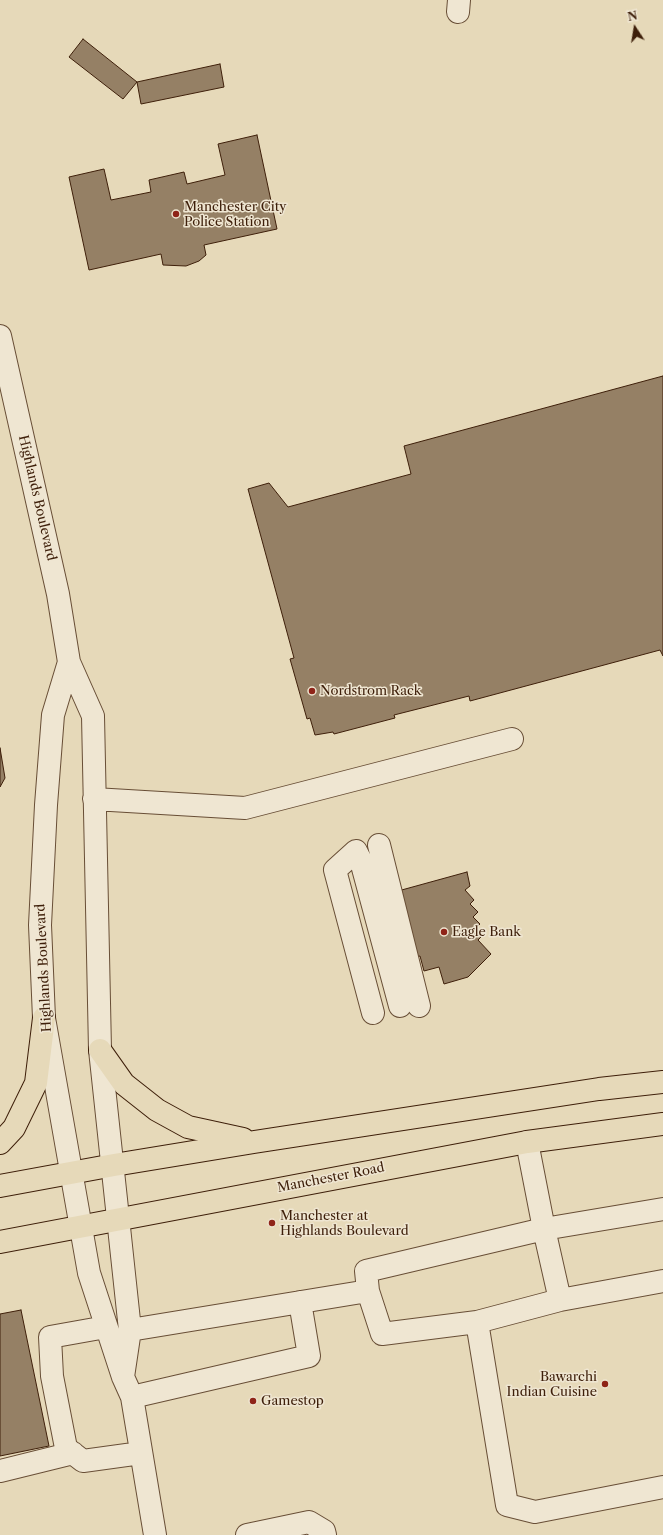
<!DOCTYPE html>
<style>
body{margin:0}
#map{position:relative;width:663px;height:1535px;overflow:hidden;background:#e6d9b9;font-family:"Libre Caslon Text",serif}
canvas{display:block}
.north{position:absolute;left:615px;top:8px;width:40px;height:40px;-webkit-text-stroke:3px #efe6d2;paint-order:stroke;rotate:348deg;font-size:11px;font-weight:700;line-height:16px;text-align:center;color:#3e1f0a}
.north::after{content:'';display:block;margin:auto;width:14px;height:18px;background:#3e1f0a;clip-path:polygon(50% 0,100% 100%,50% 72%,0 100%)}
</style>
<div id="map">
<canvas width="663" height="1535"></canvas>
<div class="north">N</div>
</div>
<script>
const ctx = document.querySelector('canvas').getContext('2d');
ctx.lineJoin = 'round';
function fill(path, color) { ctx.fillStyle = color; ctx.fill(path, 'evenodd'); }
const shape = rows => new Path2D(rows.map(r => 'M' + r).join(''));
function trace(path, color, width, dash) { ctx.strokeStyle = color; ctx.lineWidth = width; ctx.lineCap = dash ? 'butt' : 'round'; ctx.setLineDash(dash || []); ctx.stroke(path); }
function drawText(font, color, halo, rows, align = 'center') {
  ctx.font = font + ' "Libre Caslon Text",serif'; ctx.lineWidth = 3; ctx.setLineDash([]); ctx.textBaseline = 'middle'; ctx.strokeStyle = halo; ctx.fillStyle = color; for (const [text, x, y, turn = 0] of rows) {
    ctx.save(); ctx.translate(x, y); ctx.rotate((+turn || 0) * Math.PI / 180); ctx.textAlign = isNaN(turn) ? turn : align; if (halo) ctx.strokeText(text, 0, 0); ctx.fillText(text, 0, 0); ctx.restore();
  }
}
const building = shape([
 [83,39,137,82,123,99,69,57,83,39],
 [220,64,224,87,141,104,137,82,220,64],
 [257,135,277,229,204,245,206,255,199,261,186,266,163,265,161,254,89,270,69,177,104,169,111,200,151,192,149,180,184,172,187,184,225,175,218,144,257,135],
 [663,376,663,656,660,650,470,701,469,696,394,715,395,718,334,734,333,732,315,735,310,718,307,719,290,659,294,658,248,489,269,483,288,507,411,474,404,446,663,376],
 [0,748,5,778,0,787,0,748],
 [467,872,470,886,465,890,474,900,470,904,478,912,473,917,480,924,476,928,483,935,478,940,491,954,468,977,444,984,439,967,424,971,420,956,416,957,398,891,467,872],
 [21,1310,49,1446,0,1456,0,1314,21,1310]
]);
const minor = shape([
 [458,12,459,0],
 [0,336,58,594,69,662,93,716,100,1050,130,1330,123,1377],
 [69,662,53,715,46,805,40,925,44,1018,89,1273,123,1377,132,1397,155,1535],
 [94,799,245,808,512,739],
 [379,845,419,1006],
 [373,1013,335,870,356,851,361,861,400,1006],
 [368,1291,382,1334,477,1322,507,1505,535,1512,663,1487],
 [560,1300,663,1281],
 [477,1322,560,1300,544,1229,663,1209],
 [106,1327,50,1337,52,1376,66,1448,83,1461,141,1453],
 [130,1330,368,1291,366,1271,544,1229,527,1142],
 [132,1397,309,1356,300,1302],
 [0,1471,73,1453],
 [247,1535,309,1522,324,1531,325,1535]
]);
const major = shape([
 [100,1050,124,1084,157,1110,188,1127,243,1139],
 [0,1143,14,1128,36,1083,44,1018],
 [0,1186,114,1165,254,1142,599,1089,663,1082],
 [0,1242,527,1142,663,1124]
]);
const markers = [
 [176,214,4,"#8f2418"],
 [312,691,4,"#8f2418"],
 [444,932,4,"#8f2418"],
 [272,1223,4,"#8f2418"],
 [605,1384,4,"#8f2418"],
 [253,1401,4,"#8f2418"]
];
const poiNames = [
 ["Manchester City",184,207],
 ["Police Station",184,222],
 ["Nordstrom Rack",320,691],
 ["Eagle Bank",452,932],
 ["Manchester at",280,1216],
 ["Highlands Boulevard",280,1231],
 ["Bawarchi",597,1377,"right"],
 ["Indian Cuisine",597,1392,"right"],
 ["Gamestop",261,1401]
];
const streetNames = [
 ["Highlands Boulevard",37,498,77],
 ["Highlands Boulevard",44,968,-93],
 ["Manchester Road",331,1178,-11]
];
fill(building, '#958065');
trace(building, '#3e1f0a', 1);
trace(minor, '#684e36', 24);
trace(major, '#3e1f0a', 24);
trace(minor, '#efe6d2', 22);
trace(major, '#e6d9b9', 22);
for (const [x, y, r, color] of markers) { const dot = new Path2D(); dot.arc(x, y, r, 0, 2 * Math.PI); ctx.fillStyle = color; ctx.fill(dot); trace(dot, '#efe6d2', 1.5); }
drawText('13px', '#3e1f0a', '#efe6d2', poiNames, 'left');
drawText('13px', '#3e1f0a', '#efe6d2', streetNames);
</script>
